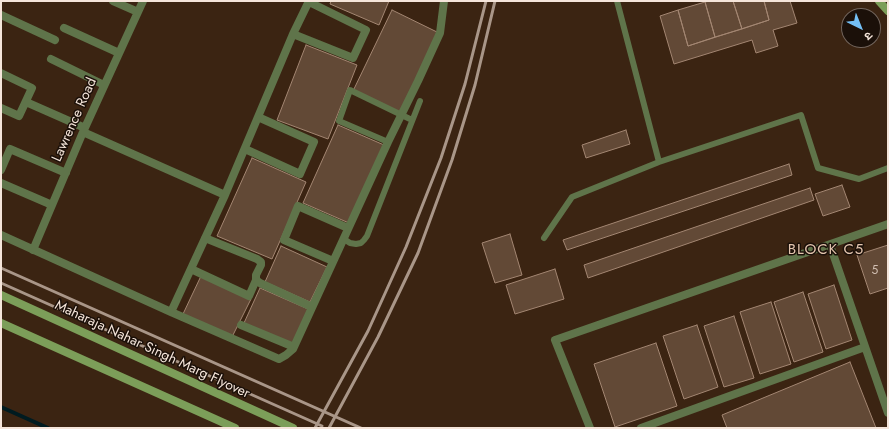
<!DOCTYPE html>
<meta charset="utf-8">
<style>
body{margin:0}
#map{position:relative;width:889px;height:429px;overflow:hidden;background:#3b2412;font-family:Jost,"Noto Sans Devanagari",sans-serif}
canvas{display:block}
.frame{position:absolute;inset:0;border:2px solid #f5e5da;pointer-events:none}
.north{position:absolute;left:841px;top:8px;width:40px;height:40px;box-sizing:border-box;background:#1b1009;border:1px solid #72655d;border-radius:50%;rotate:137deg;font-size:11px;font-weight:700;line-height:16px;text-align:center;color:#f5e5da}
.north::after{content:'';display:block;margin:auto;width:14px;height:18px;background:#74c0f6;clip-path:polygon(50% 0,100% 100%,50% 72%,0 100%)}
</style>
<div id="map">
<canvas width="889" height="429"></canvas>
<div class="frame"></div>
<div class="north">उ</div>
</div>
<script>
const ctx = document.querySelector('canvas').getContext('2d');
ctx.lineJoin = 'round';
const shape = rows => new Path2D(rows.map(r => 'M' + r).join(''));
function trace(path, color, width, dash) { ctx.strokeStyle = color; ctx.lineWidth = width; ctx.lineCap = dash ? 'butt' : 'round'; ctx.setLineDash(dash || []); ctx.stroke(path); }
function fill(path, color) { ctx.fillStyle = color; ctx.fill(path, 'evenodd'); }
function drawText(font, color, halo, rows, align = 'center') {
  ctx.font = font + ' Jost,sans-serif'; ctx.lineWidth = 3; ctx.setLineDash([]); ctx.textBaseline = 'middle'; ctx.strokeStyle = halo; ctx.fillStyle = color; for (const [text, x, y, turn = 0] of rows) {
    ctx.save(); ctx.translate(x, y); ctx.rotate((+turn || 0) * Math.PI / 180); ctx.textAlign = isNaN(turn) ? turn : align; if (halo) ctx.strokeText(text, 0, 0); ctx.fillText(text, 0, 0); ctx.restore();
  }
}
const stream = shape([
 [1,407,48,428]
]);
const building = shape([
 [331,1,389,1,379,25,330,4,331,1],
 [709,1,733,1,742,29,715,37,705,2,709,1],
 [733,1,764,1,769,20,742,29,733,1],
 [764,1,790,1,797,23,773,30,778,46,756,53,752,40,674,64,660,16,678,10,688,46,769,20,764,1],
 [705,2,715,37,688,46,678,10,705,2],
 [392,10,439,33,400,113,353,91,392,10],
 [306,45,357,65,328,139,277,120,306,45],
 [338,125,384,145,349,223,303,203,338,125],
 [626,130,630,144,586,158,582,145,626,130],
 [252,158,306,182,272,259,217,236,252,158],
 [789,164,792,175,567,250,563,240,789,164],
 [842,185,850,207,823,216,815,194,842,185],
 [810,188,814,200,588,278,584,265,810,188],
 [510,234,522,275,495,283,482,243,510,234],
 [888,245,888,288,870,294,857,255,888,245],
 [281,246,327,267,310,302,265,282,281,246],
 [555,269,564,299,515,314,506,285,555,269],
 [201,276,251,299,232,337,183,314,201,276],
 [834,285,852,340,826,349,808,294,834,285],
 [260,288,308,309,293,345,244,323,260,288],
 [803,292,823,352,794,362,774,302,803,292],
 [771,302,791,364,760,374,740,312,771,302],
 [734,316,754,378,724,387,704,326,734,316],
 [697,325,718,387,684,399,663,336,697,325],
 [656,343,677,406,615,427,594,364,656,343],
 [850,362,876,428,727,428,722,415,850,362]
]);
const lane = shape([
 [617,1,659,162,801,115,818,168,859,179,888,168],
 [388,142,339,121,350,90,412,120],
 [544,238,572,197,659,162],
 [344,239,350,243,356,244,361,243,364,240,367,236,420,101]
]);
const street = shape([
 [113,1,138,12],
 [1,15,55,40],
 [64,28,119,53],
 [293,34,353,58,366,30,309,2],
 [51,59,104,85],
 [1,73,32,88,19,116,1,108],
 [26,102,85,128],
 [83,132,225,195],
 [245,149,300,174,314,142,258,117],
 [1,170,10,149,66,173],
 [1,183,52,205],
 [1,235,171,312,279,359,286,355,293,349,388,142,418,81,440,33,444,1],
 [205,238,257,259,261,262,261,265,256,275,256,280,260,283,312,307],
 [830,245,888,413],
 [33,250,83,132,143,1],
 [333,261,284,240,298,206,348,228],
 [191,269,249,296,256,280],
 [171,312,225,195,293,34,309,1],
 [241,325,294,347],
 [590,428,555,340,888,224],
 [641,428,865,347]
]);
const secondary = shape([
 [879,1,888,11],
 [1,295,293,428],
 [1,323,235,428]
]);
const rail = shape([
 [1,268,361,428],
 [1,283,322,426],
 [315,428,368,331,406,247,441,158,465,84,486,1],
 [329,428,378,337,418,253,452,160,475,85,495,1]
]);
const numberNames = [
 ["5",875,271]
];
const streetNames = [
 ["Lawrence Road",75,120,-66],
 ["Maharaja Nahar Singh Marg Flyover",152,350,25]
];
const neighbourhoodNames = [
 ["BLOCK C5",826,250]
];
trace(stream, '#001b20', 4);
fill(building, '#624936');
trace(building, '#a38672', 1);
trace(lane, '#5f744a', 6);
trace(street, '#5f744a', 8);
trace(secondary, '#7c9e59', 8);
trace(rail, '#a99688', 3);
drawText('12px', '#d0beb1', null, numberNames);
drawText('14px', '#f5e5da', '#1b1009', streetNames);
ctx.letterSpacing = '1px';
drawText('15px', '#e3c4ae', '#1b1009', neighbourhoodNames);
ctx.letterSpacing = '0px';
</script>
